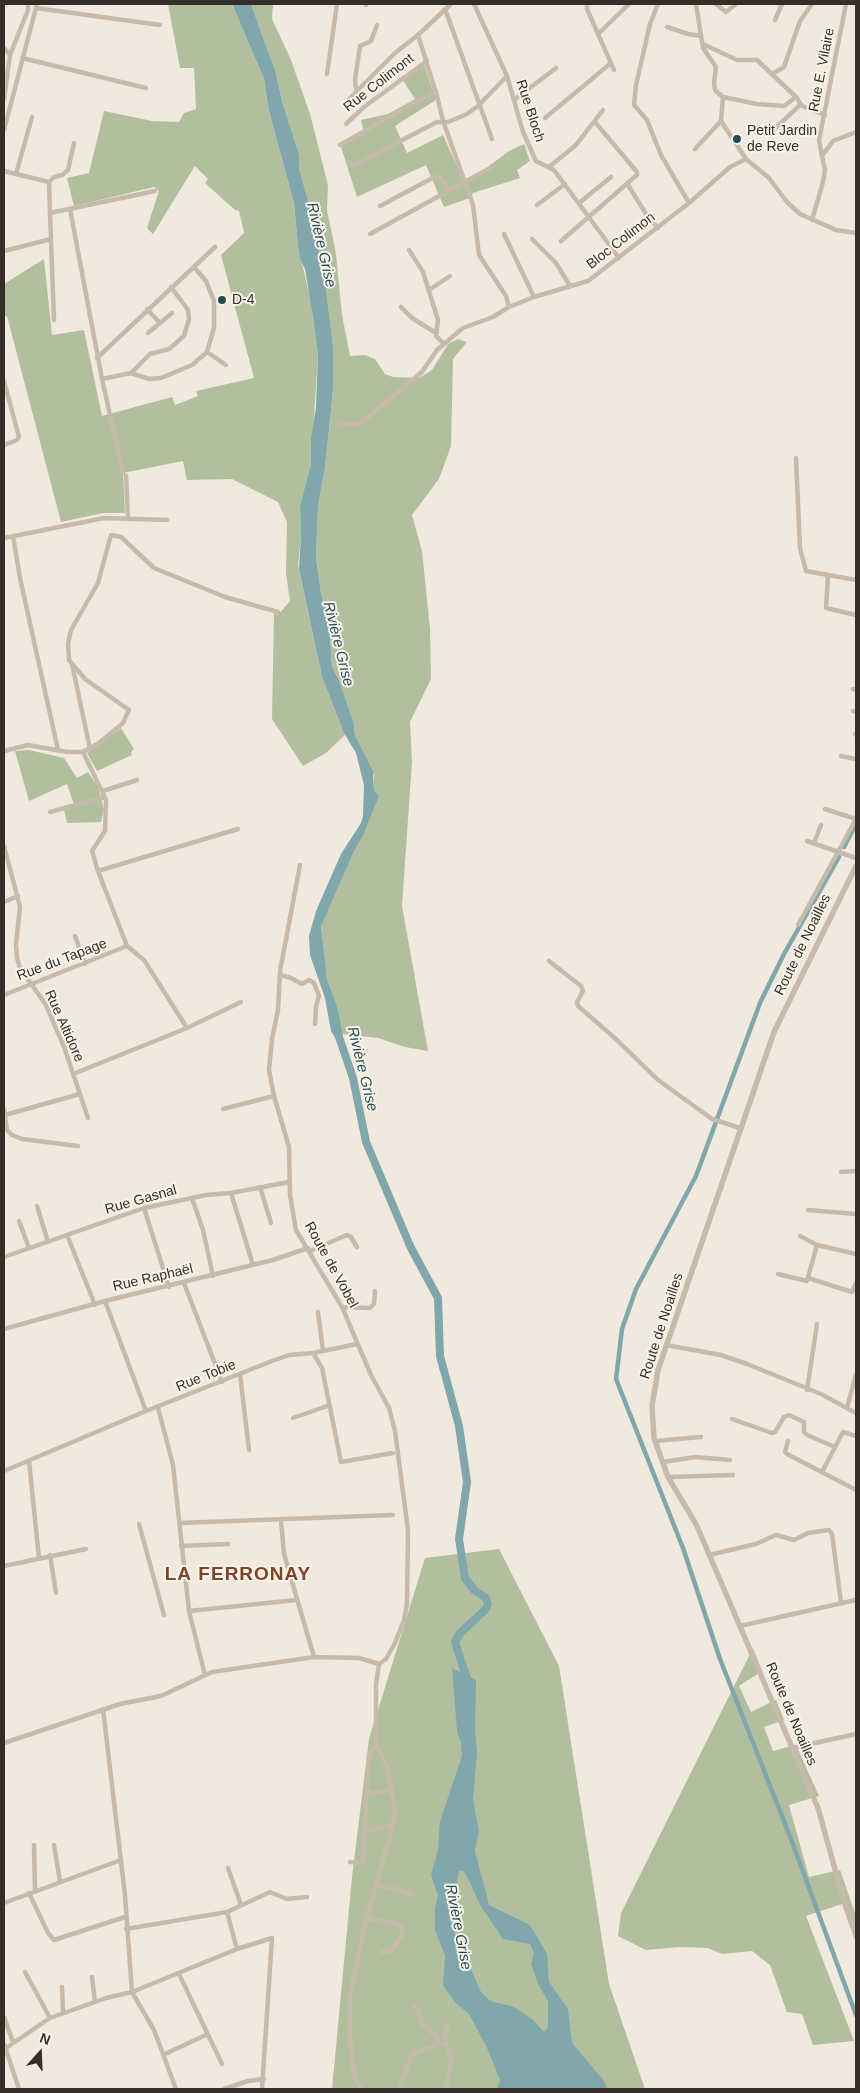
<!DOCTYPE html>
<meta charset="utf-8">
<style>
body{margin:0}
#map{position:relative;width:860px;height:2093px;overflow:hidden;background:#f1e9de;font-family:Arial,sans-serif}
canvas{display:block}
.frame{position:absolute;inset:0;border:5px solid #362e29;pointer-events:none}
.north{position:absolute;left:15px;top:2028px;width:50px;height:50px;-webkit-text-stroke:4px #f9f3ea;paint-order:stroke;rotate:20deg;font-size:14px;font-weight:700;line-height:20px;text-align:center;color:#362e29}
.north::after{content:'';display:block;margin:auto;width:18px;height:22px;background:#362e29;clip-path:polygon(50% 0,100% 100%,50% 72%,0 100%)}
</style>
<div id="map">
<canvas width="860" height="2093"></canvas>
<div class="frame"></div>
<div class="north">N</div>
</div>
<script>
const ctx = document.querySelector('canvas').getContext('2d');
ctx.lineJoin = 'round';
function fill(path, color) { ctx.fillStyle = color; ctx.fill(path, 'evenodd'); }
const shape = rows => new Path2D(rows.map(r => 'M' + r).join(''));
function trace(path, color, width, dash) { ctx.strokeStyle = color; ctx.lineWidth = width; ctx.lineCap = dash ? 'butt' : 'round'; ctx.setLineDash(dash || []); ctx.stroke(path); }
function drawText(font, color, halo, rows, align = 'center') {
  ctx.font = font + ' Arial,sans-serif'; ctx.lineWidth = 4; ctx.setLineDash([]); ctx.textBaseline = 'middle'; ctx.strokeStyle = halo; ctx.fillStyle = color; for (const [text, x, y, turn = 0] of rows) {
    ctx.save(); ctx.translate(x, y); ctx.rotate((+turn || 0) * Math.PI / 180); ctx.textAlign = isNaN(turn) ? turn : align; if (halo) ctx.strokeText(text, 0, 0); ctx.fillText(text, 0, 0); ctx.restore();
  }
}
const green = shape([
 [168,4,232,4,264,79,269,111,294,203,298,246,311,302,318,355,311,464,300,505,301,536,298,565,322,677,345,735,326,753,303,766,272,719,274,613,278,615,290,601,286,573,287,522,278,502,232,479,187,480,183,461,123,473,125,513,103,513,61,522,7,316,4,316,4,284,44,259,52,335,84,330,102,416,172,397,175,405,198,396,196,391,254,378,221,255,244,233,239,211,235,210,205,183,208,179,195,166,153,234,147,228,159,191,154,187,74,206,67,178,89,173,104,111,152,121,179,122,184,113,196,109,194,68,180,68],
 [251,4,273,4,272,19,291,60,310,114,328,185,327,210,336,254,342,315,350,356,365,355,375,359,385,374,393,377,419,378,432,370,448,344,458,339,467,342,453,359,451,446,439,479,412,515,422,551,430,629,431,679,410,722,412,762,402,906,428,1051,405,1047,378,1038,343,1034,338,1009,328,986,324,962,321,922,378,796,374,790,374,775,355,736,354,724,339,680,332,667,329,621,321,593,316,558,318,506,325,468,333,390,333,345,326,289,312,215,299,168,299,154,282,101,276,73],
 [424,64,436,100,395,126,407,153,443,135,465,184,509,151,524,144,530,161,517,170,520,178,473,193,470,198,444,207,426,165,357,197,341,147,364,133,361,120,388,114,415,99,402,79],
 [121,728,134,749,131,752,132,755,97,771,87,753],
 [29,750,64,758,77,778,88,772,98,787,104,810,101,822,67,823,64,810,74,805,67,784,29,801,15,751],
 [499,1549,559,1666,609,1984,645,2089,332,2089,352,1877,369,1739,425,1558],
 [753,1648,762,1671,739,1686,751,1712,776,1700,784,1720,764,1727,773,1751,796,1745,819,1796,789,1805,809,1877,840,1870,856,1916,856,1943,842,1904,806,1916,854,2041,813,2045,802,2014,787,2012,770,1965,752,1951,722,1954,708,1948,680,1947,646,1950,618,1936,621,1913]
]);
const water = shape([
 [232,4,251,4,276,73,282,101,299,154,299,168,312,215,326,289,333,345,333,390,325,468,318,506,316,558,321,593,329,621,332,667,339,680,354,724,355,736,373,771,374,790,379,796,363,835,354,851,321,926,327,980,338,1009,343,1034,339,1044,331,1031,325,998,310,955,309,936,316,911,341,854,361,823,363,816,364,785,356,753,344,733,322,677,299,569,301,536,300,505,311,464,311,439,316,407,318,355,313,317,305,269,301,261,298,246,294,203,269,111,264,79],
 [452,1668,476,1680,475,1730,477,1753,473,1799,479,1831,475,1851,489,1905,530,1925,547,1954,549,1982,568,2009,572,2043,605,2082,607,2089,497,2089,500,2080,487,2048,469,2014,455,2002,443,1985,445,1956,435,1930,435,1908,438,1896,431,1875,438,1850,440,1821,462,1756,461,1743,457,1731],
 [459,1871,463,1871,468,1878,480,1905,503,1939,530,1944,534,1953,531,1964,538,1984,548,2001,548,2028,544,2032,533,2020,514,2007,490,2001,481,1992,455,1934,452,1906]
]);
const canal = shape([
 [844,847,856,824],
 [839,857,784,954,760,1003,696,1176,636,1289,622,1329,616,1379,683,1548,720,1659,791,1839,856,2015]
]);
const river = shape([
 [337,1031,353,1078,366,1142,411,1248,438,1298,440,1356,459,1426,467,1482,459,1539,465,1578,474,1590,486,1598,488,1605,484,1611,460,1633,455,1642,469,1685]
]);
const minor = shape([
 [474,4,507,76,523,132,536,161,554,170,619,258],
 [587,4,587,9,614,70],
 [658,4,650,24,636,85,634,105,647,120,661,155,689,203],
 [696,4,703,48,716,67,714,82,715,90,723,97,721,121,746,159],
 [716,4,726,12,736,4],
 [846,4,819,140,822,156,833,141,856,132],
 [366,5,367,4],
 [36,8,160,25],
 [445,9,492,139],
 [775,20,782,4],
 [667,27,688,34,701,36],
 [598,34,629,4],
 [418,35,437,96,443,121,473,205,479,255,506,296,509,307],
 [703,44,737,60,757,60,796,97,802,106,825,115],
 [4,48,10,55],
 [22,58,146,88],
 [327,74,337,4],
 [772,74,784,67,800,21,812,4],
 [356,89,355,80,360,46,371,41,377,25],
 [723,97,757,104,784,106,796,97],
 [4,99,10,55,28,10,28,4],
 [514,100,556,68],
 [346,102,395,53,418,35,451,4],
 [545,118,611,63],
 [346,124,364,107,427,61],
 [4,130,37,4],
 [771,132,800,105],
 [340,145,436,91],
 [695,149,721,121],
 [352,166,437,122,448,122,467,114,478,106,507,76],
 [549,167,576,145,603,110],
 [4,171,49,182,50,213,155,191],
 [16,174,32,117],
 [49,182,54,177,62,175,68,170,74,143],
 [628,185,646,214,658,228],
 [579,203,611,177],
 [537,205,565,184],
 [380,206,438,175,450,190],
 [70,209,102,379,131,373,149,379,161,378,192,365,207,352,214,328,214,301,206,281,194,267],
 [50,213,54,320],
 [812,220,823,182,825,170,822,156],
 [370,234,494,166],
 [504,234,534,297],
 [532,239,556,263,570,286],
 [561,241,637,175,637,172,595,122],
 [409,250,423,272,438,320,436,336,444,344],
 [4,251,51,239],
 [429,290,450,276],
 [401,307,412,318,436,333],
 [147,309,160,323],
 [148,333,172,313],
 [207,352,226,365],
 [97,358,215,247],
 [131,373,150,354,169,349,184,336,189,319,188,310,171,287],
 [102,379,123,473],
 [4,381,19,437,17,440,4,445],
 [340,424,360,424,422,372,437,350,463,328,493,317,509,307,534,297,588,281,689,203,730,167,746,159,769,178,787,202,800,214,836,230,856,233],
 [796,458,800,548,806,571,856,580],
 [126,476,128,519],
 [13,536,20,578,58,750],
 [4,538,104,518,167,520],
 [828,575,826,608,856,615],
 [72,664,90,749],
 [853,689,856,690],
 [853,711,856,712],
 [855,734,856,734],
 [4,751,28,745,67,752,83,752,99,743,123,723,129,710,85,679,69,660,68,644,71,630,98,583,111,535,121,537,154,568,225,597,278,612],
 [83,752,106,800,105,831,92,851,98,871,127,946,144,960,187,1028],
 [841,756,856,759],
 [103,791,137,780],
 [825,809,856,819],
 [50,812,105,797],
 [807,841,856,858],
 [814,843,821,825],
 [4,846,20,907,16,944,17,958,20,968,46,1005,64,1047,88,1118],
 [300,865,280,971,278,1010,272,1039,269,1070,274,1096,289,1147,290,1195,296,1230,342,1307,371,1375,389,1408,395,1431,408,1530,407,1604,404,1620,395,1643,386,1659,379,1664],
 [98,871,238,829],
 [4,902,18,896],
 [798,925,856,819],
 [75,936,85,964],
 [549,961,581,986,583,991,577,1002,578,1006,617,1040,658,1080,712,1119,740,1128],
 [280,975,291,978,302,984,309,980,314,983,319,996,316,1006,315,1024],
 [4,995,127,946],
 [73,1074,187,1028,241,1002],
 [4,1109,7,1130,12,1135,22,1139,78,1146],
 [223,1109,274,1096],
 [5,1115,80,1094],
 [841,1172,856,1171],
 [260,1187,271,1223],
 [231,1193,253,1265],
 [192,1198,203,1230,213,1276],
 [37,1206,48,1242],
 [144,1208,169,1287],
 [808,1210,856,1214],
 [19,1221,29,1248],
 [67,1235,95,1305],
 [800,1236,817,1245,856,1254],
 [310,1251,347,1235,351,1237,357,1247],
 [4,1257,144,1208,206,1195,231,1193,289,1182],
 [778,1274,807,1281,817,1245],
 [808,1278,852,1292,856,1283],
 [184,1283,222,1382],
 [105,1301,146,1411],
 [342,1307,370,1308,374,1304,375,1291],
 [318,1312,323,1351],
 [4,1329,105,1301,273,1260,308,1248],
 [666,1345,721,1355,747,1364,821,1394,856,1413],
 [313,1353,357,1344],
 [240,1374,249,1450],
 [807,1390,817,1324],
 [158,1408,173,1465,189,1611,205,1675],
 [847,1408,856,1374],
 [293,1418,330,1405],
 [732,1419,772,1433,775,1432,784,1417,789,1415,804,1422,804,1432,807,1435,835,1447],
 [655,1441,701,1437],
 [788,1441,785,1452,787,1454,856,1490],
 [29,1461,39,1558],
 [663,1462,695,1457,730,1460],
 [4,1471,146,1411,272,1361,289,1355,313,1353,322,1368,341,1462,393,1453],
 [822,1472,843,1432,856,1436],
 [668,1477,733,1475],
 [281,1520,284,1554,314,1657],
 [179,1523,393,1515],
 [139,1524,164,1615],
 [181,1546,228,1544],
 [50,1555,56,1593],
 [709,1555,756,1544,776,1535,794,1540,808,1533,829,1530,832,1534,841,1603],
 [4,1566,86,1549],
 [189,1611,296,1600],
 [740,1626,856,1600],
 [103,1709,125,1895,132,1992,154,2030,176,2089],
 [4,1743,120,1704,161,1696,212,1672,314,1657,359,1658,379,1664],
 [792,1748,856,1734],
 [368,1793,393,1791],
 [363,1832,393,1825],
 [34,1845,35,1891],
 [54,1845,60,1881],
 [350,1862,360,1863,363,1861,369,1754,376,1744],
 [228,1868,241,1905],
 [376,1884,413,1894],
 [29,1893,48,1933,54,1940,125,1917],
 [4,1903,121,1860],
 [366,1918,397,1924,402,1928,402,1936,394,1947,390,1951,382,1952],
 [126,1929,227,1912,270,1892,287,1899,307,1897],
 [237,1949,272,1938,262,2089],
 [25,1972,50,2018],
 [179,1974,222,2064],
 [92,1977,95,2002],
 [62,1987,63,2013],
 [413,2005,419,2011,421,2023,436,2036,438,2043],
 [4,2017,13,2042],
 [445,2042,452,2058,446,2089],
 [4,2044,19,2089],
 [6,2048,50,2018,106,1998,132,1992,237,1949,227,1912],
 [165,2054,208,2034],
 [224,2089,248,2081,264,2079],
 [361,2089,354,2076,350,2039,350,1996,365,1924,393,1825,395,1808,387,1766,376,1744,376,1684,379,1664],
 [399,2089,412,2054,445,2042,447,2024]
]);
const tertiary = shape([
 [856,866,774,1032,658,1370,652,1406,654,1438,668,1477,696,1524,818,1808,843,1898,856,1935]
]);
const markers = [
 [737,139,5,"#214e55"],
 [222,300,5,"#214e55"]
];
const streetNames = [
 ["Rue E. Vilaire",822,70,-79],
 ["Rue Colimont",379,83,-38],
 ["Rue Bloch",530,111,72],
 ["Bloc Colimon",621,241,-38],
 ["Route de Noailles",803,945,-64],
 ["Rue du Tapage",62,960,-21],
 ["Rue Altidore",64,1026,66],
 ["Rue Gasnal",141,1200,-16],
 ["Route de Vobel",331,1265,61],
 ["Rue Raphaël",153,1278,-13],
 ["Route de Noailles",662,1326,-72],
 ["Rue Tobie",206,1376,-22],
 ["Route de Noailles",791,1714,67]
];
const poiNames = [
 ["Petit Jardin",747,131],
 ["de Reve",747,147],
 ["D-4",232,300]
];
const waterNames = [
 ["Rivière Grise",321,245,77],
 ["Rivière Grise",338,644,76],
 ["Rivière Grise",362,1069,76],
 ["Rivière Grise",458,1927,79]
];
const districtNames = [
 ["LA FERRONAY",238,1575]
];
fill(green, '#b2bf9f');
fill(water, '#7fa7ac');
trace(canal, '#7fa7ac', 4.5);
trace(river, '#7fa7ac', 8);
trace(minor, '#c8baaa', 4.5);
trace(tertiary, '#c8baaa', 5.5);
for (const [x, y, r, color] of markers) { const dot = new Path2D(); dot.arc(x, y, r, 0, 2 * Math.PI); ctx.fillStyle = color; ctx.fill(dot); trace(dot, '#f9f3ea', 2); }
drawText('14px', '#362e29', '#f9f3ea', streetNames);
drawText('14px', '#362e29', '#f9f3ea', poiNames, 'left');
drawText('italic 15px', '#214e55', '#f9f3ea', waterNames);
ctx.letterSpacing = '1px';
drawText('bold 19px', '#804328', '#f9f3ea', districtNames);
ctx.letterSpacing = '0px';
</script>
